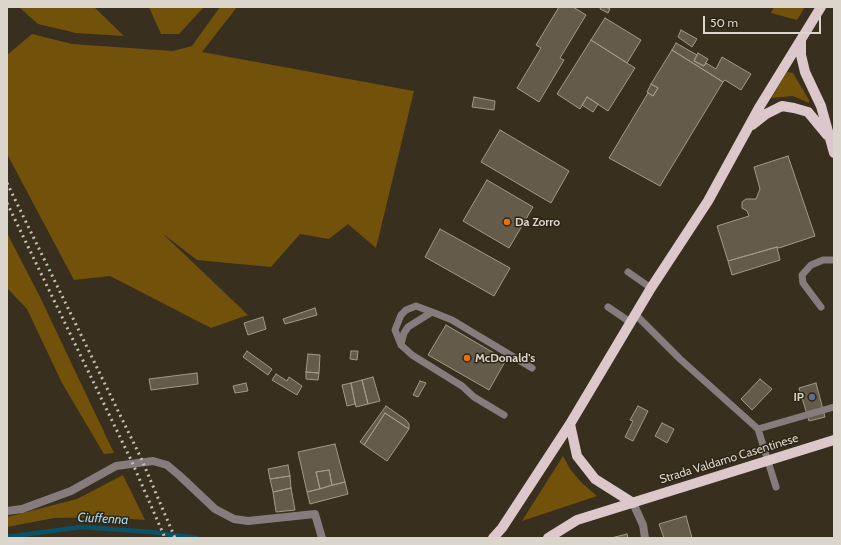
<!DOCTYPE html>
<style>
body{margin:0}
#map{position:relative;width:841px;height:545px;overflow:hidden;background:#382f1f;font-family:Cabin,sans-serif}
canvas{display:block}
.frame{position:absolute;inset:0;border:8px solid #dbd5cb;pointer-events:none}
.scale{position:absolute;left:703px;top:16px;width:118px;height:18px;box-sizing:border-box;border:2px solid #dbd5cb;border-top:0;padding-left:5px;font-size:12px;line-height:14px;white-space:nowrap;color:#dbd5cb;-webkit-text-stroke:3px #2e2516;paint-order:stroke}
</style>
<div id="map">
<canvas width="841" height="545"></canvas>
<div class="frame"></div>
<div class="scale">50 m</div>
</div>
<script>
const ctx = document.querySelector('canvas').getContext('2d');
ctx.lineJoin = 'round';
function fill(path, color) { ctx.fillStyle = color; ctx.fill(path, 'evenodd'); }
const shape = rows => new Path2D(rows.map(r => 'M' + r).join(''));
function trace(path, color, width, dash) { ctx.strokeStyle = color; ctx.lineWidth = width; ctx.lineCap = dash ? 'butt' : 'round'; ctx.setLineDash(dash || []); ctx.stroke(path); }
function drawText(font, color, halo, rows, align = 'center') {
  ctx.font = font + ' Cabin,sans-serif'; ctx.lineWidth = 3; ctx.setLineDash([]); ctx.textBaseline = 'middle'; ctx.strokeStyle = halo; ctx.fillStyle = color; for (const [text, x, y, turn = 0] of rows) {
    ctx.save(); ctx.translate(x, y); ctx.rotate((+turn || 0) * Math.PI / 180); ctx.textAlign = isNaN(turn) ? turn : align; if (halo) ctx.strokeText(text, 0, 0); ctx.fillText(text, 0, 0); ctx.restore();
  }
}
const green = shape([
 [19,7,94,7,124,36,76,33,38,24],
 [149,7,204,7,179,34,161,34],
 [220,7,237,7,202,52,414,91,376,248,348,224,329,239,300,234,271,267,197,260,162,233,248,315,211,328,110,276,74,280,7,154,7,55,32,34,72,44,173,51,192,46],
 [774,7,805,7,797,20,771,13],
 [787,72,793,73,809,100,809,103,793,96,771,98],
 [7,233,40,297,114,453,104,454,62,383,27,309,7,288],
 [563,456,570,469,581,482,597,496,522,521],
 [123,475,145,520,108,517,54,518,7,527,7,517,77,499]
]);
const stream = shape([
 [7,537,81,527,151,532,197,538]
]);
const building = shape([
 [559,7,573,7,586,15,560,58,564,60,539,102,517,88,541,48,536,45,559,7],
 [601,7,606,7,610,9,608,13,600,9,601,7],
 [605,18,641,40,627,63,591,40,605,18],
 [681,30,697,39,692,47,678,37,681,30],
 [591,40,635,68,608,111,587,97,580,109,557,94,591,40],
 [676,43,697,55,694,61,704,66,706,63,716,69,722,57,751,74,741,90,725,80,723,82,672,50,676,43],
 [672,50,723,82,660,186,609,158,648,93,653,96,658,88,651,84,672,50],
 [698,53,708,59,704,66,694,61,698,53],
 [651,84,658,88,653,96,647,92,651,84],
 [474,97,495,101,494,110,472,107,474,97],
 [587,97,598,104,593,112,582,105,587,97],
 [500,130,569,171,551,203,481,162,500,130],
 [788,156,815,236,779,248,777,247,728,261,717,226,749,216,747,211,742,208,742,202,746,199,756,199,760,189,754,167,788,156],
 [487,180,533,207,509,248,463,221,487,180],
 [440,229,510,268,494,296,425,257,440,229],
 [777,247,780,260,732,275,728,261,777,247],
 [315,308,317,315,285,324,283,319,315,308],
 [263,317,266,329,248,335,244,323,263,317],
 [446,325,506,360,489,390,428,355,446,325],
 [247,351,272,369,268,375,243,357,247,351],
 [351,351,358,351,357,360,350,359,351,351],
 [308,354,320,355,319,373,306,372,308,354],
 [306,372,319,373,318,380,306,379,306,372],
 [197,373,198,384,151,390,149,379,197,373],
 [276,374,287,381,289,377,302,386,297,395,272,380,276,374],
 [373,377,380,401,368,404,362,380,373,377],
 [760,379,772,389,752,410,741,399,760,379],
 [362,380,368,404,356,407,351,383,362,380],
 [420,381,426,383,418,397,413,395,420,381],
 [246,383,248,391,235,393,233,386,246,383],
 [351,383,355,404,347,406,342,385,351,383],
 [816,383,825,417,809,421,799,388,816,383],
 [386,406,406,420,409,424,409,429,385,413,364,445,360,442,386,406],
 [638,406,648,411,633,441,625,437,633,421,630,420,638,406],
 [385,413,409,429,387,461,364,445,385,413],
 [662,423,674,429,667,443,655,436,662,423],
 [335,444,345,482,332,485,329,470,316,472,320,489,307,492,298,452,335,444],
 [288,465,290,476,270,479,268,469,288,465],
 [329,470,332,485,320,489,316,472,329,470],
 [290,476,291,488,273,492,270,479,290,476],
 [345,482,348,494,310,504,307,492,345,482],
 [291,488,295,510,276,512,273,492,291,488],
 [686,516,692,538,664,538,659,524,686,516],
 [627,534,628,538,611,538,627,534]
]);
const service = shape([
 [628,272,651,288],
 [608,307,630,322],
 [821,307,803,283,802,275,811,265,823,260,834,260],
 [432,312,416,306,406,310,401,315,395,330,401,345,412,355,462,386,474,397,504,415],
 [635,314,680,359,758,429,776,487],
 [401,344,404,333,408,327,432,312,452,320,532,368],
 [758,429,834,407]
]);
const minor = shape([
 [633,503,643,525,645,538],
 [7,511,22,509,71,491,116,466,153,461,167,465,180,476,215,509,234,519,248,521,315,514,322,538]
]);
const primary = shape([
 [801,41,801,55,805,72,821,106,834,153],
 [752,125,766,114,782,106,794,108,808,112,827,135],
 [570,424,577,456,595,479,633,503],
 [493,538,502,528,570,424,651,288,708,201,760,106,821,7],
 [548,538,577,520,834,440]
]);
const rail = shape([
 [7,183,141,458,175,538],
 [7,203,132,462,165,538]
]);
const markers = [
 [507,222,4,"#e8710a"],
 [467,358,4,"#e8710a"],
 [812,397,4,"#5c6f8a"]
];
const poiNames = [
 ["Da Zorro",515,222],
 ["McDonald's",475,358],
 ["IP",804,397,"right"]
];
const streetNames = [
 ["Strada Valdarno Casentinese",729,459,-17]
];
const waterNames = [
 ["Ciuffenna",103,519,3]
];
fill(green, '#72510a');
trace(stream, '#08526a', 4.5);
fill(building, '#655b4a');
trace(building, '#a59987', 1);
trace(service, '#867c7e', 7);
trace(minor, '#867c7e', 8);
trace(primary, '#dcc7cb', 10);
trace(rail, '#c6bfb5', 3, [2, 4]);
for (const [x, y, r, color] of markers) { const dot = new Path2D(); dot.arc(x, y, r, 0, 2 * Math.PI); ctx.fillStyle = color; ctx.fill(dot); trace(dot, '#2e2516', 1.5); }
drawText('bold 12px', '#dbd5cb', '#2e2516', poiNames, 'left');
drawText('12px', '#dbd5cb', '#2e2516', streetNames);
drawText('italic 13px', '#a5d9f0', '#2e2516', waterNames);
</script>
